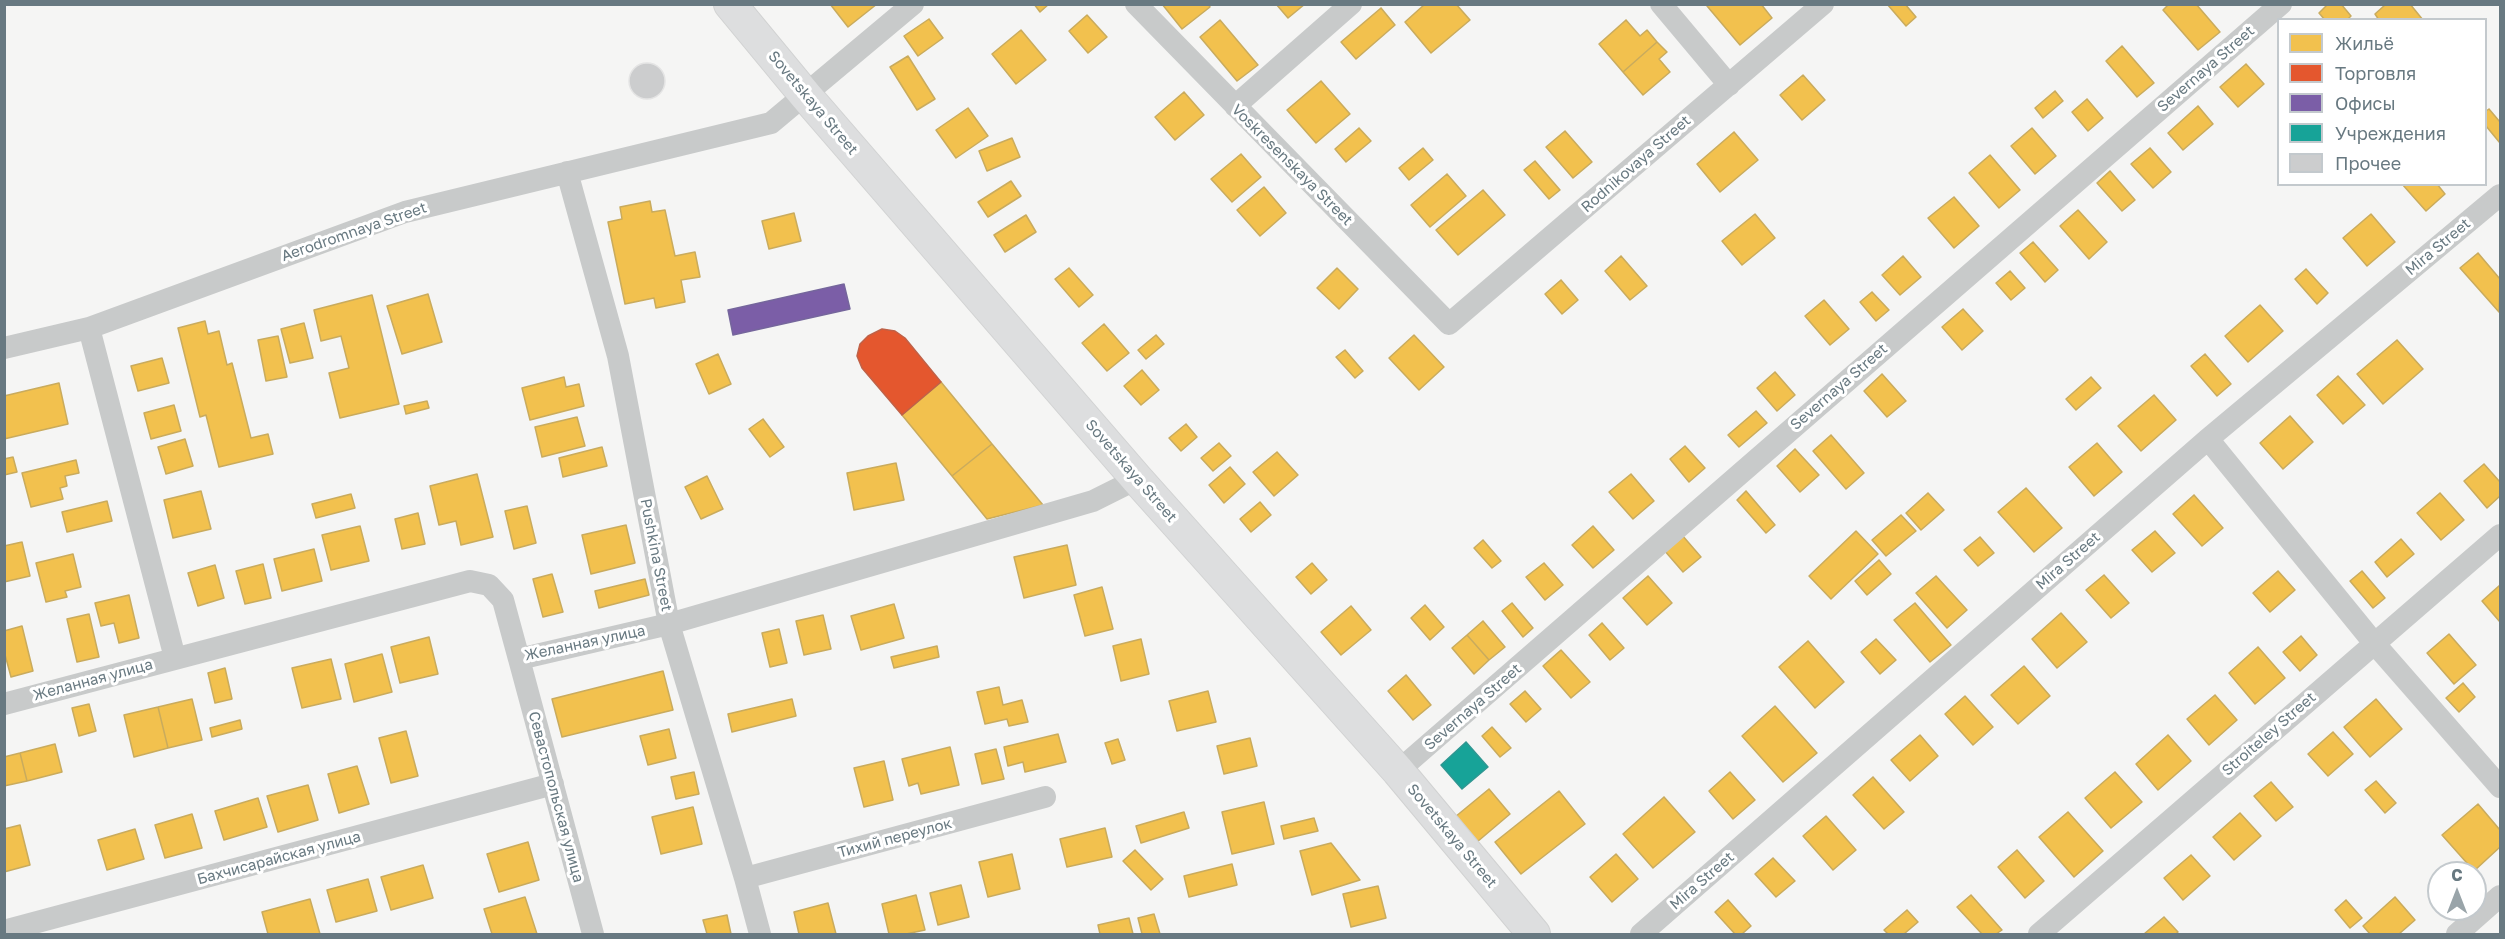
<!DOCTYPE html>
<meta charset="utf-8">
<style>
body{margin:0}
#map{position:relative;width:2505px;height:939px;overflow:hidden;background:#f5f5f4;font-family:"Golos Text",sans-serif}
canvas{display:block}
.frame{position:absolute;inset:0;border:6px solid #687981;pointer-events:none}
.legend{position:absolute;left:2277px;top:18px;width:210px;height:168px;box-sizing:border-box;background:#fff;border:2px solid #c3c9cd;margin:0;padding:8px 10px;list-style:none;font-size:18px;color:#687981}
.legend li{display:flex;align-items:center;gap:12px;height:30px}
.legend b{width:30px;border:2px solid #c3c9cd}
.north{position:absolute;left:2427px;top:861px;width:60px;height:60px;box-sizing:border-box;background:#fff;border:2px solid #c3c9cd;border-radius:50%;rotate:0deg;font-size:16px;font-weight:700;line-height:24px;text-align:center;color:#687981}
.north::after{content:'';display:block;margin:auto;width:21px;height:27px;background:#99a4a9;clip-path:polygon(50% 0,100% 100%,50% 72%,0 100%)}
</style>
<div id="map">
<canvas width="2505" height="939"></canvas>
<div class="frame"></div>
<ul class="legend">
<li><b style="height:16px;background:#f2c14e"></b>Жильё</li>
<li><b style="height:16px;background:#e4572e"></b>Торговля</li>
<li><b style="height:16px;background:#7b5ea7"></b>Офисы</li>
<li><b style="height:16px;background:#17a398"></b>Учреждения</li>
<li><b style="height:16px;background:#cccdce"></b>Прочее</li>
</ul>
<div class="north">С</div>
</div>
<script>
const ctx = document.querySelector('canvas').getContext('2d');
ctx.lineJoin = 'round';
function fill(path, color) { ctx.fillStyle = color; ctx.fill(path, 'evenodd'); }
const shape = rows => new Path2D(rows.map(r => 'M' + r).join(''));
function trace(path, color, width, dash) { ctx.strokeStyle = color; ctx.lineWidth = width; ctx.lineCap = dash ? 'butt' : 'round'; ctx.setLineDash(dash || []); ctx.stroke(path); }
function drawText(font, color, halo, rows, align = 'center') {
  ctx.font = font + ' "Golos Text",sans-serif'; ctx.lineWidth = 6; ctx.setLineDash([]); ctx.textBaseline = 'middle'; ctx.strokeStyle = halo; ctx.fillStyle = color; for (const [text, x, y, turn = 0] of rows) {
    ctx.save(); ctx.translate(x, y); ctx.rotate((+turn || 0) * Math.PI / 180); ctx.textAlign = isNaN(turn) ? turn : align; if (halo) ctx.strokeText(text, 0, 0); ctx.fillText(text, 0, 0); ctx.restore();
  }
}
const homes = shape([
 [830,4,877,4,848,27,830,4],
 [1034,4,1049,4,1040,12,1034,4],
 [1162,4,1208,4,1210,7,1182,29,1162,4],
 [1276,4,1305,4,1288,18,1276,4],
 [1425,4,1456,4,1470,20,1431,53,1405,22,1425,4],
 [1709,4,1761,4,1772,18,1740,45,1707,6,1709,4],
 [1887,4,1905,4,1916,17,1906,26,1887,4],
 [2169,4,2196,4,2220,32,2198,50,2163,10,2169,4],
 [2328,4,2341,4,2351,16,2347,20,2325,20,2319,13,2328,4],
 [2386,4,2410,4,2423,20,2379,20,2375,14,2386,4],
 [1381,8,1395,25,1356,59,1341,42,1381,8],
 [1087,15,1107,37,1088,53,1069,31,1087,15],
 [929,19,943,38,918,56,904,36,929,19],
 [1220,20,1258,65,1237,81,1200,37,1220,20],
 [1626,20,1640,36,1647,30,1657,42,1623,72,1599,44,1626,20],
 [1021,30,1046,60,1016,84,992,54,1021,30],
 [1657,42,1667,52,1659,59,1670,72,1643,95,1623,72,1657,42],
 [2122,46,2154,83,2137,97,2106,61,2122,46],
 [908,56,935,99,917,110,890,67,908,56],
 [2246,64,2264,84,2238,107,2220,87,2246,64],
 [1803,75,1825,100,1802,120,1780,95,1803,75],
 [1321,81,1350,114,1316,143,1287,110,1321,81],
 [2055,91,2063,101,2043,118,2035,108,2055,91],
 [1184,92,1204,115,1175,140,1155,117,1184,92],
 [2087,99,2103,118,2088,131,2072,112,2087,99],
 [2198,106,2213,124,2183,150,2168,133,2198,106],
 [968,108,988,136,956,158,936,130,968,108],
 [2489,109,2500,122,2500,143,2486,126,2486,111,2489,109],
 [1359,128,1371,141,1346,162,1335,149,1359,128],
 [2032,128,2056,156,2035,174,2011,146,2032,128],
 [1565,131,1592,162,1573,178,1546,147,1565,131],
 [1734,132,1758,160,1720,192,1697,164,1734,132],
 [1012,138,1020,157,987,171,979,151,1012,138],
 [1423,148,1433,160,1409,180,1399,168,1423,148],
 [2150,148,2171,172,2153,188,2131,164,2150,148],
 [1241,154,1261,177,1232,202,1211,179,1241,154],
 [1990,155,2020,190,1999,208,1969,173,1990,155],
 [1535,161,1560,190,1549,199,1524,170,1535,161],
 [2110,171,2135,200,2122,211,2097,183,2110,171],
 [1447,174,1466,196,1430,227,1411,205,1447,174],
 [1011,181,1021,196,988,217,978,202,1011,181],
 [2402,184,2437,184,2445,194,2426,211,2402,184],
 [1264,187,1286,213,1260,236,1237,210,1264,187],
 [1483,190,1505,215,1458,255,1436,230,1483,190],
 [1954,197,1979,226,1954,248,1928,218,1954,197],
 [650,201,652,212,665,210,675,256,695,252,700,277,681,280,685,302,656,308,654,298,625,304,608,222,622,219,620,207,650,201],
 [2078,210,2107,242,2089,259,2060,226,2078,210],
 [794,213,801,241,769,249,762,221,794,213],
 [1755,214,1775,238,1742,265,1722,241,1755,214],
 [2371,214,2395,242,2367,266,2343,238,2371,214],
 [1026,215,1036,232,1005,252,994,235,1026,215],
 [2033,242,2058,270,2045,282,2020,253,2033,242],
 [2478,253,2500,279,2499,312,2460,268,2478,253],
 [1621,256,1647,286,1630,300,1605,271,1621,256],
 [1903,256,1921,277,1900,295,1882,275,1903,256],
 [1069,268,1093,295,1079,307,1055,279,1069,268],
 [1337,268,1358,289,1339,309,1317,288,1337,268],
 [2306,269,2328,293,2317,304,2295,279,2306,269],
 [2010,271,2025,288,2011,300,1996,283,2010,271],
 [1561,280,1578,300,1562,314,1545,294,1561,280],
 [1872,292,1889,310,1876,321,1860,302,1872,292],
 [428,294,442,342,402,354,387,306,428,294],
 [372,295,399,404,340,418,329,373,349,368,341,336,321,341,314,310,372,295],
 [1824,300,1849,329,1830,345,1805,316,1824,300],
 [2260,305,2283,331,2248,362,2225,336,2260,305],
 [1963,309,1983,331,1962,350,1942,327,1963,309],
 [205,321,208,334,219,331,227,365,232,363,251,438,268,434,273,454,219,467,206,415,200,417,178,328,205,321],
 [304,323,313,358,290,363,281,329,304,323],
 [1104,324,1129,353,1107,371,1082,343,1104,324],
 [1156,335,1164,344,1146,359,1138,350,1156,335],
 [1414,335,1444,367,1419,390,1389,358,1414,335],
 [278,336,287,377,266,381,258,340,278,336],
 [2397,340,2423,369,2383,404,2357,374,2397,340],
 [1345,350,1363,371,1355,378,1336,357,1345,350],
 [718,354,731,384,709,394,696,364,718,354],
 [2205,354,2231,384,2217,396,2191,366,2205,354],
 [162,358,169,383,138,391,131,366,162,358],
 [1142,370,1159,390,1141,405,1124,386,1142,370],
 [1775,372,1795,395,1777,411,1757,388,1775,372],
 [1882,374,1906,401,1887,417,1864,391,1882,374],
 [2338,376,2365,405,2343,424,2317,395,2338,376],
 [564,377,566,387,579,384,584,406,530,420,522,388,564,377],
 [2091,377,2101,388,2076,410,2066,399,2091,377],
 [941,382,992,444,952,476,902,415,941,382],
 [59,383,68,424,4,439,4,396,59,383],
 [2154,395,2176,420,2141,451,2118,426,2154,395],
 [427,401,429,408,406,414,404,406,427,401],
 [174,405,181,431,151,439,144,413,174,405],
 [1756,411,1767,423,1739,447,1728,435,1756,411],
 [2290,416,2313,442,2283,469,2260,443,2290,416],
 [577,417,585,446,542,457,535,427,577,417],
 [763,419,784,447,770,457,749,429,763,419],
 [1186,424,1197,437,1181,451,1169,438,1186,424],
 [1831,435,1864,473,1846,489,1813,451,1831,435],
 [185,439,193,466,166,474,158,447,185,439],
 [1219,443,1231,456,1213,471,1201,458,1219,443],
 [2097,443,2122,472,2094,496,2069,467,2097,443],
 [992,444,1043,505,987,519,952,476,992,444],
 [1685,446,1705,468,1689,482,1670,459,1685,446],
 [602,447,607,466,563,477,559,458,602,447],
 [1795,449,1819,475,1800,492,1777,466,1795,449],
 [1277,452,1298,475,1274,496,1253,472,1277,452],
 [13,457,17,472,4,475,4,459,13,457],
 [76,460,79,473,65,476,67,486,60,488,63,499,31,507,22,473,76,460],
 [896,463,904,500,854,510,847,473,896,463],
 [2484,464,2500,482,2500,496,2487,508,2464,481,2484,464],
 [1230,467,1245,484,1224,503,1209,485,1230,467],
 [477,474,493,537,461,545,456,521,439,525,430,486,477,474],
 [1631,474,1654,501,1633,519,1609,492,1631,474],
 [707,476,723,509,701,519,685,487,707,476],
 [2026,488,2062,528,2034,552,1998,512,2026,488],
 [201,491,211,529,173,538,164,500,201,491],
 [1746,491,1775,525,1766,533,1737,500,1746,491],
 [1928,493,1944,510,1921,530,1906,513,1928,493],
 [2440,493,2464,520,2441,540,2417,513,2440,493],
 [351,494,355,508,316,518,312,504,351,494],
 [2194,495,2223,528,2202,546,2173,514,2194,495],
 [107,501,112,521,67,532,62,512,107,501],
 [1260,502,1271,515,1251,532,1240,519,1260,502],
 [527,506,536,543,514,549,505,511,527,506],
 [418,513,425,544,402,549,395,519,418,513],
 [1901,515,1916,531,1886,556,1872,540,1901,515],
 [626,525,635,563,591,574,582,535,626,525],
 [360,526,369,561,331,570,322,535,360,526],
 [1593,526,1614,550,1593,568,1572,545,1593,526],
 [1856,531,1878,554,1831,599,1809,576,1856,531],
 [2155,531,2175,553,2152,572,2132,550,2155,531],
 [1682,535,1701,557,1683,572,1664,550,1682,535],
 [1980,537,1994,553,1978,566,1964,550,1980,537],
 [2401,539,2414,554,2387,577,2375,562,2401,539],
 [1483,540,1501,561,1492,568,1474,548,1483,540],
 [22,542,30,576,4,582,4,546,22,542],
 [1067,545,1076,585,1024,598,1014,557,1067,545],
 [314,549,322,581,282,591,274,559,314,549],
 [73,554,81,587,65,591,67,597,46,602,36,563,73,554],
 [1879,560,1891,574,1867,595,1855,581,1879,560],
 [1312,563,1327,580,1311,594,1296,577,1312,563],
 [1544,563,1563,585,1545,600,1526,577,1544,563],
 [263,564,271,598,245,604,236,571,263,564],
 [215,565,224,598,198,606,188,573,215,565],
 [2278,571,2295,590,2270,612,2253,593,2278,571],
 [2362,571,2385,598,2373,608,2350,581,2362,571],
 [552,574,563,612,543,617,533,579,552,574],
 [2104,575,2129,603,2111,618,2086,590,2104,575],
 [1648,576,1672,603,1647,625,1623,598,1648,576],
 [1936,576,1967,610,1947,628,1916,593,1936,576],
 [645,579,649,595,599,608,595,591,645,579],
 [2500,585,2500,622,2482,601,2500,585],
 [1102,587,1113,629,1085,636,1074,595,1102,587],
 [129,595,139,638,119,643,114,623,101,626,95,603,129,595],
 [1512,603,1533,628,1523,637,1502,611,1512,603],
 [1915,603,1951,645,1930,662,1894,620,1915,603],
 [894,604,904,638,861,650,851,616,894,604],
 [1425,605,1444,627,1430,640,1411,618,1425,605],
 [1351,606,1371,630,1341,655,1321,632,1351,606],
 [2061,613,2087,642,2057,668,2032,639,2061,613],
 [89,614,99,657,77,662,67,619,89,614],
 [823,615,831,649,804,655,796,621,823,615],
 [1483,621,1505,647,1489,660,1467,635,1483,621],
 [1602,623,1624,648,1610,660,1589,635,1602,623],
 [22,626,33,671,11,677,4,651,4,631,22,626],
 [779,629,787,663,770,667,762,633,779,629],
 [2449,634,2476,665,2454,684,2427,653,2449,634],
 [1467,635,1489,660,1474,674,1452,648,1467,635],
 [2301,636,2317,655,2300,671,2283,652,2301,636],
 [429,637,438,674,400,683,391,647,429,637],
 [1141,639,1149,674,1121,681,1113,646,1141,639],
 [1876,639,1896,660,1880,674,1861,652,1876,639],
 [1808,641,1844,682,1815,708,1779,667,1808,641],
 [937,646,939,657,894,668,891,657,937,646],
 [2258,647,2285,678,2255,704,2229,673,2258,647],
 [1561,650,1590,682,1571,698,1543,666,1561,650],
 [382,654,392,692,354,702,345,664,382,654],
 [331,659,341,699,302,708,292,668,331,659],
 [2024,666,2050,696,2018,724,1991,695,2024,666],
 [225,668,232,699,215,703,208,673,225,668],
 [663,671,673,710,562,737,552,699,663,671],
 [1406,675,1431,705,1413,720,1388,691,1406,675],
 [2463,683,2475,697,2459,712,2446,698,2463,683],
 [999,687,1003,705,1022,700,1028,722,1009,726,1007,719,985,724,977,692,999,687],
 [1208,691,1216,722,1177,731,1169,701,1208,691],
 [1525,691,1541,709,1526,722,1510,704,1525,691],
 [2215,695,2237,720,2209,745,2187,719,2215,695],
 [1965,696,1993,727,1973,745,1945,714,1965,696],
 [192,699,202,740,168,748,158,707,192,699],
 [792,699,796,716,732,732,728,714,792,699],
 [2376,699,2402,729,2370,757,2344,727,2376,699],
 [89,704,96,731,79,736,72,708,89,704],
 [1775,706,1817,753,1783,782,1742,736,1775,706],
 [158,707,168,748,134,757,124,715,158,707],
 [240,720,242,729,212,737,210,728,240,720],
 [1492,727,1511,748,1500,757,1482,736,1492,727],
 [669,729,676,758,648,765,640,736,669,729],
 [406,731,418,776,391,783,379,738,406,731],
 [2333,732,2353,754,2328,776,2308,754,2333,732],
 [1058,734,1066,762,1025,772,1023,762,1008,766,1004,747,1058,734],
 [1920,735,1938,756,1910,781,1891,760,1920,735],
 [2168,735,2191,761,2158,790,2136,764,2168,735],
 [1250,738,1257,766,1224,774,1217,746,1250,738],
 [1118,739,1125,760,1112,764,1105,743,1118,739],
 [55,744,62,772,27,781,20,753,55,744],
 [950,747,959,785,921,794,918,783,909,786,902,759,950,747],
 [996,749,1004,779,982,784,975,754,996,749],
 [20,753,27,781,4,786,4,757,20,753],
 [884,761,893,800,864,807,854,768,884,761],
 [357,766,369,804,339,813,328,774,357,766],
 [694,772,699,794,676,799,671,777,694,772],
 [1730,772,1755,800,1733,819,1709,791,1730,772],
 [2115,772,2142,802,2111,828,2085,798,2115,772],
 [1873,777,1904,812,1884,829,1853,795,1873,777],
 [2376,781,2396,803,2385,813,2365,790,2376,781],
 [2271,782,2293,807,2276,821,2254,796,2271,782],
 [308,785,318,820,278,832,267,796,308,785],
 [1489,789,1510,814,1477,842,1455,817,1489,789],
 [1559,791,1585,824,1521,874,1495,842,1559,791],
 [1664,797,1695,832,1653,868,1623,834,1664,797],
 [258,798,267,827,224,840,215,811,258,798],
 [1264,802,1274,844,1232,854,1222,812,1264,802],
 [2478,804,2500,830,2500,847,2474,871,2442,835,2478,804],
 [693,807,702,844,661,854,652,817,693,807],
 [1184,812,1189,828,1141,843,1136,826,1184,812],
 [2068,812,2103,851,2074,877,2039,837,2068,812],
 [2240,813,2261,836,2234,860,2213,837,2240,813],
 [192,814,202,848,165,858,155,825,192,814],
 [1826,816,1856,850,1833,870,1803,836,1826,816],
 [1314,818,1318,831,1284,839,1281,826,1314,818],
 [20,825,30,865,4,872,4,829,20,825],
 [1105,828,1112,857,1067,867,1060,839,1105,828],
 [135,829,144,859,107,870,98,840,135,829],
 [528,842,539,880,499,892,487,854,528,842],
 [1331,843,1360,880,1312,895,1300,851,1331,843],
 [1135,850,1163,879,1151,890,1123,861,1135,850],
 [2017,850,2044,881,2025,898,1998,867,2017,850],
 [1012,854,1020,889,988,897,979,862,1012,854],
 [1616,854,1638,879,1612,902,1590,877,1616,854],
 [2191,855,2210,876,2183,900,2164,878,2191,855],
 [1773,858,1795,881,1776,897,1755,874,1773,858],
 [1232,864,1237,885,1189,897,1184,876,1232,864],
 [423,865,433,898,391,910,381,877,423,865],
 [368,879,377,911,336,922,327,890,368,879],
 [961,885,969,917,938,925,930,893,961,885],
 [1378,886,1386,918,1351,927,1343,894,1378,886],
 [916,895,925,930,906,934,889,934,882,904,916,895],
 [1971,895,2002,930,1996,934,1982,934,1957,907,1971,895],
 [525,897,537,934,492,934,484,909,525,897],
 [2395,897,2415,920,2399,934,2370,934,2363,926,2395,897],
 [310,899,320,934,268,934,262,912,310,899],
 [1728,900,1751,926,1742,934,1735,934,1715,912,1728,900],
 [2346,900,2362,918,2350,928,2335,910,2346,900],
 [828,903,836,934,799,934,794,912,828,903],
 [1907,910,1918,922,1904,934,1888,934,1884,930,1907,910],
 [1154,914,1160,934,1142,934,1138,918,1154,914],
 [727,915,731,934,707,934,703,920,727,915],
 [2164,917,2178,932,2176,934,2144,934,2164,917],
 [1129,918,1133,934,1100,934,1098,925,1129,918]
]);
const shops = shape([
 [882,329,895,331,905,338,941,382,902,415,862,368,857,356,860,344,868,336,882,329]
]);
const offices = shape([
 [844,284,850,309,733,335,728,310,844,284]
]);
const public = shape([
 [1466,742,1488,767,1462,789,1441,765,1466,742]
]);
const building = shape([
 '629 81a18 18 0 1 1 36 0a18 18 0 1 1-36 0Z'
]);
const minor = shape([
 [1136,4,1449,324,1823,4],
 [1661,4,1729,85],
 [1235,106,1351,4],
 [567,172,618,356,669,624,745,878,760,934],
 [89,328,175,658],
 [4,348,89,328,405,212,771,123,913,4],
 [2208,439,2374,643,2500,787],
 [519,659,593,934],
 [4,704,470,581,489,585,503,600,519,659,669,624,1093,501,1137,479],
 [1398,771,2281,4],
 [745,878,1045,797],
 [4,931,553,784],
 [1641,934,2208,439,2500,195],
 [2039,934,2500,535],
 [2457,934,2500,896]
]);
const secondary = shape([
 [730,4,806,96,1137,479,1398,771,1534,934]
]);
const streetNames = [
 ["Severnaya Street",2206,69,-41],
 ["Sovetskaya Street",813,103,50],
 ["Rodnikovaya Street",1636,164,-41],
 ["Voskresenskaya Street",1292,165,45],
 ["Aerodromnaya Street",354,232,-19],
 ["Mira Street",2438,247,-40],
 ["Severnaya Street",1839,387,-41],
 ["Sovetskaya Street",1131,471,49],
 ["Pushkina Street",656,555,79],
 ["Mira Street",2068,561,-41],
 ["Желанная улица",585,643,-12],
 ["Желанная улица",93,680,-15],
 ["Severnaya Street",1473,707,-41],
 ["Stroiteley Street",2269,734,-41],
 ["Севастопольская улица",556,797,75],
 ["Sovetskaya Street",1452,836,50],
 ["Тихий переулок",895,838,-15],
 ["Бахчисарайская улица",279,858,-15],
 ["Mira Street",1702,881,-41]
];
fill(homes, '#f2c14e');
trace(homes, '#c9ab5d', 1.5);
fill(shops, '#e4572e');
trace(shops, '#bf6147', 1.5);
fill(offices, '#7b5ea7');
trace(offices, '#75669c', 1.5);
fill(public, '#17a398');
trace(public, '#2f9691', 1.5);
fill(building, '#cccdce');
trace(building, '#e4e4e4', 1.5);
trace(secondary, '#d1d2d2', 34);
trace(minor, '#c8caca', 22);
trace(secondary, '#dddedf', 32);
drawText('15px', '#687981', '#fff', streetNames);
</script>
